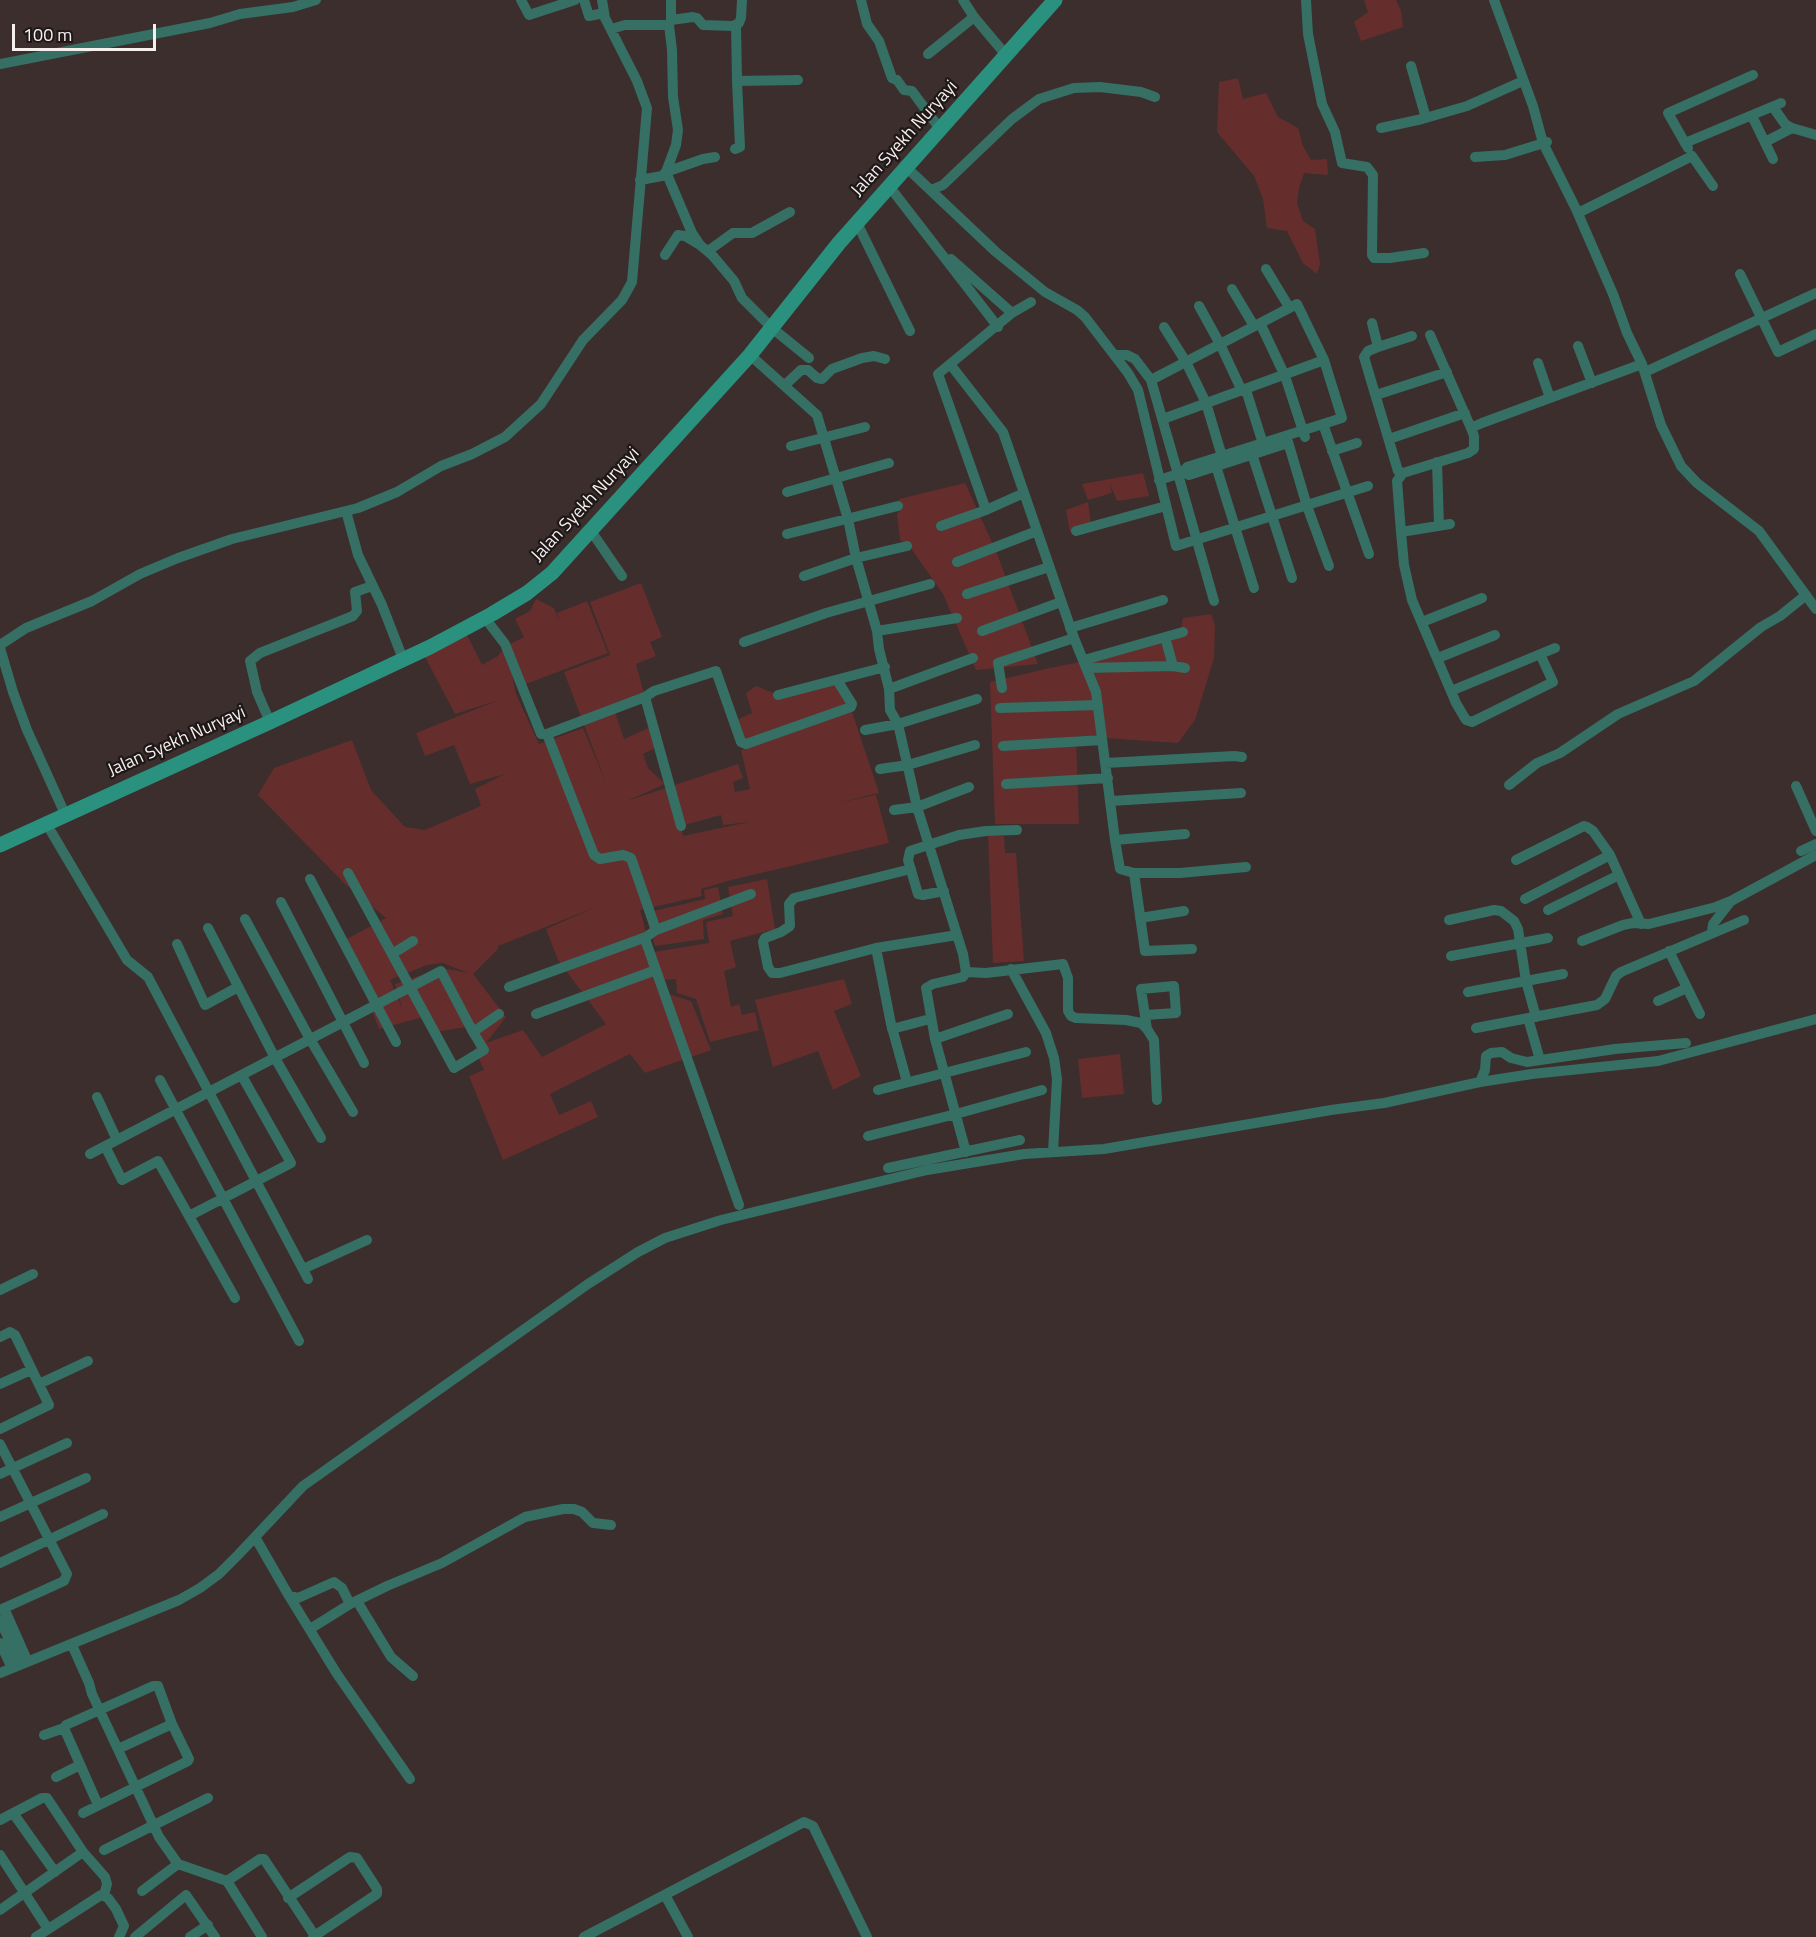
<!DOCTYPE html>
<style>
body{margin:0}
#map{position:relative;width:1816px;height:1937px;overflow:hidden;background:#3b2e2d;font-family:"Titillium Web",sans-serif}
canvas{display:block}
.scale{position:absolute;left:12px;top:24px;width:144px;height:27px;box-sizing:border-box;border:3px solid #f7efee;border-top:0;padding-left:8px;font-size:18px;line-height:21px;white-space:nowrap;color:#f7efee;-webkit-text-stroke:4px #1e1818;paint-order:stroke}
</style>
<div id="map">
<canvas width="1816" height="1937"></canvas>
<div class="scale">100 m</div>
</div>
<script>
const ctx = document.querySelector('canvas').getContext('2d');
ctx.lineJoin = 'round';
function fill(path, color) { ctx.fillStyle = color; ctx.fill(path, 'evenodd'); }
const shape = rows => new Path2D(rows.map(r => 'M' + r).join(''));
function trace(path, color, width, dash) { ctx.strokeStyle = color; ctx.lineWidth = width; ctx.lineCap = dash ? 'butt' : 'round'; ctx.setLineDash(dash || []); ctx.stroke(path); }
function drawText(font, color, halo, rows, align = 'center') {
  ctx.font = font + ' "Titillium Web",sans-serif'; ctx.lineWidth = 4.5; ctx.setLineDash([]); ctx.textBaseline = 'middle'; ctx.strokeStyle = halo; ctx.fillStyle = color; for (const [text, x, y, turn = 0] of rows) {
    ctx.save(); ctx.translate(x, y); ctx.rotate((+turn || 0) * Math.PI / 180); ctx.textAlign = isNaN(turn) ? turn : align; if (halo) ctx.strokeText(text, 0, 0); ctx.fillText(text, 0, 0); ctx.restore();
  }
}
const green = shape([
 [1364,0,1396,0,1401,11,1403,27,1361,41,1354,22,1368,12],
 [1238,78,1243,99,1266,93,1278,117,1298,128,1303,146,1311,160,1327,159,1328,175,1304,173,1299,188,1297,203,1303,221,1315,229,1320,264,1317,274,1303,263,1287,231,1267,228,1263,199,1254,176,1217,132,1219,82],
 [1143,473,1149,496,1117,501,1110,484,1112,493,1088,500,1082,484],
 [965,483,996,551,1038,664,976,670,943,594,910,547,900,540,897,514,902,509,899,499],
 [1088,502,1091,525,1070,532,1066,510],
 [641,583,662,637,650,642,656,656,636,664,645,697,615,712,624,739,651,727,657,747,643,754,648,768,665,784,627,801,738,764,743,778,733,782,735,792,750,789,741,750,852,712,879,793,838,803,876,795,889,843,731,880,701,889,702,896,640,910,662,992,691,1001,711,1050,645,1073,630,1054,550,1094,559,1115,591,1101,598,1117,503,1160,469,1076,484,1070,474,1048,484,1044,472,1026,429,1033,423,1017,379,1029,345,940,386,918,346,885,258,795,274,768,352,740,371,790,405,827,425,830,481,806,475,789,505,774,470,784,454,745,425,756,416,733,499,700,455,714,423,653,466,633,482,665,498,656,504,647,524,637,515,619,530,611,536,599,554,608,560,623,557,613,587,601,608,653,518,687,512,675,516,694,539,744,583,728,606,783,564,672,610,655,590,602],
 [721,815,723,825,749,822,683,836,681,826],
 [596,907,546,929,558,960,606,1024,542,1057,523,1030,486,1043,506,1017,473,974,498,949,498,946],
 [443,963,468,973,442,968,395,984,403,1010,390,980,427,965],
 [1211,614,1215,625,1214,658,1195,720,1178,743,1076,736,1079,824,995,824,990,682,1050,668,1112,656,1181,629,1183,618],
 [836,683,850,705,743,742,736,720,752,713,746,693,756,686,778,695],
 [988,835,1004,836,1005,853,1016,853,1024,961,993,963],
 [767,879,775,929,730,941,736,967,724,971,731,1007,739,1004,742,1015,755,1012,759,1030,710,1042,696,999,677,993,676,979,661,980,654,952,709,943,706,922,733,916,728,887],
 [718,887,723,914,703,920,704,939,655,946,645,913,705,899,704,890],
 [844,979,852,1004,834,1011,861,1076,833,1090,818,1051,773,1067,755,1000],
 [1120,1054,1124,1094,1082,1098,1078,1059]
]);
const street = shape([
 [521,0,529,15,575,0],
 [584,0,589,16,604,13],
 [671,0,671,20,669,25,672,50,673,97,678,130,676,145,666,172,692,233,700,245],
 [861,0,867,24,879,41,892,78,897,80,904,90,912,91,940,129],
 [963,0,974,17,1006,55],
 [1306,0,1308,34,1322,104,1335,132,1342,163,1367,167,1373,175,1372,255,1374,258,1390,258,1424,253],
 [1494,0,1533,106,1543,143,1576,209,1613,294,1627,333,1642,364,1661,425,1681,466,1697,483,1759,531,1816,609],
 [671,20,693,17,697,18,703,25,733,26,739,23,741,18,742,0],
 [736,25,737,81,798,80],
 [611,29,625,25,669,25],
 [928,54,974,17],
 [0,64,210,23,240,14,293,7,316,0],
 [1411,66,1426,118],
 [1773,107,1785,124,1792,128,1816,135],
 [1752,116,1773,159],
 [1381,128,1422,119,1467,106,1523,81],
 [1765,142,1792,128],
 [1685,143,1668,113,1753,75],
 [1688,148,1685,143,1781,103],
 [735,149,740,147,737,81],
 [1475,157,1505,155,1547,142],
 [906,167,996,252,1045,292,1077,310,1085,317,1128,373,1138,390,1176,546,1368,486],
 [640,180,662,176,666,172,703,159,715,157],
 [889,186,998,327],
 [931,190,943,185,1012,119,1039,99,1074,88,1100,87,1141,92,1155,97],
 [1578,213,1692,156,1713,186],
 [857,223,910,331],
 [708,251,733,233,752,233,790,212],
 [665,255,678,235,685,236,700,245,713,256,734,281,742,298,772,328,809,358],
 [951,259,1012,313],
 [1266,269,1289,307],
 [1740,274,1778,352,1816,334],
 [1232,289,1254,326],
 [1199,306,1220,344,1242,391],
 [1260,323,1285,376,1305,437],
 [1372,323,1378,347],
 [1164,327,1186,362,1206,403,1224,463],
 [1430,335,1471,428],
 [1578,346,1592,383],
 [750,355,817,415,848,519,856,558,877,631,879,649,889,689,890,710,898,724,917,807,963,954,966,972,963,977,933,984,926,988,935,1039,966,1152],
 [1114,355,1127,355,1135,359,1151,380,1178,474,1159,480],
 [1538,363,1550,398],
 [950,364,1003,432,1074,638,1096,692,1115,840,1120,869,1134,873,1180,873,1246,867],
 [1645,372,1816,293],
 [1151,380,1297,304,1324,360,1342,418,1187,467,1183,472,1178,474,1214,601],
 [785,385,801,370,808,370,817,378,822,379,832,369,862,358,874,356,885,359],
 [1246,390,1264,447],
 [1376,395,1447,372],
 [1163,419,1324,360],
 [1323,424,1369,554],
 [1389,439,1465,413],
 [1288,442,1307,506,1329,566],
 [791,446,865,427],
 [1332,451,1357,443],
 [1252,454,1292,578],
 [1437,462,1439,526],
 [1216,466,1254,588],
 [1183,472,1189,475,1288,443],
 [1403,473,1398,471,1364,357,1368,351,1378,347,1412,336],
 [787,492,889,463],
 [986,510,938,374,1012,313,1031,302],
 [346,511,358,555,382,605,403,659],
 [1450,524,1401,532,1397,481,1403,473,1468,453,1474,449,1474,436,1471,428,1482,423,1642,364],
 [941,526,986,510,1024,493],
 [591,531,622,576],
 [1076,531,1166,506],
 [1401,532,1404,565,1412,600,1456,703,1466,720,1472,722,1553,682,1540,654],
 [787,534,898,506],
 [957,562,1037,531],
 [804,576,856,558,907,546],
 [967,594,1049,567],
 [485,618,505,644,541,734,547,734,645,697],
 [1422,622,1482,598],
 [1070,628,1163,600],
 [877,631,957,618],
 [982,631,1061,602],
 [1165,637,1173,666],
 [744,642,826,613,930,584],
 [0,645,26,628,92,601,140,574,178,558,232,539,358,508,397,492,441,466,472,454,505,437,541,404,583,340,622,300,632,282,647,108,637,81,605,18,602,0],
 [0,648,13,692,27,730,65,814],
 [1438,658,1495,635],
 [1084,660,1183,632],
 [1087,668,1173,666,1185,668],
 [1002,688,998,663,1074,638],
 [889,689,973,658],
 [1451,691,1555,648],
 [778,695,885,667],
 [1000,708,1098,705],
 [270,722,257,692,250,661,260,653,353,616,357,611,355,592,372,586],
 [865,730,898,724,977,699],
 [547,734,594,855,600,859,623,855,631,858,656,930],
 [1003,746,1102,740],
 [1106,763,1234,756,1242,757],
 [880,769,908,765,975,745],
 [1006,784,1108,778],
 [1509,785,1537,763,1560,753,1618,714,1694,681,1761,627,1780,616,1806,595],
 [1796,786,1816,831],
 [1111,801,1241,793],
 [894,810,917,807,969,787],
 [46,823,127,960,148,977,308,1279],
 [681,826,645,697,654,691,716,671,741,742,746,744,851,707,852,704,837,680],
 [1115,840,1185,834],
 [1801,851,1816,844],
 [1516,860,1584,826,1587,827,1593,831,1610,855,1641,924],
 [911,869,794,898,789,904,790,926,781,932,765,938,763,942,768,967,772,973,780,973,876,948,957,935],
 [348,873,454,1068,484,1050,473,1032],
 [1134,873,1145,951,1192,949],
 [310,879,396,1042],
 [944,891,923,895,918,894,908,860,910,851,959,835,986,831,1017,830],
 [1525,899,1610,855],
 [281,902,364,1063],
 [1548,910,1619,875],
 [1140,918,1184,911],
 [245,919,310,1039,353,1112],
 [1449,920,1494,910,1501,911,1514,921,1518,929,1526,981,1536,1017],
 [208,928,275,1058,321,1138],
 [1712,933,1713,924,1731,901],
 [1582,941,1623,925,1633,923,1649,924,1716,907,1731,901,1816,855],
 [177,944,205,1005,238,987],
 [876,948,891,1024,907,1082],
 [1669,951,1700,1014],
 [392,954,413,941],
 [1451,956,1548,938],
 [1011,969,1046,1033,1054,1058,1057,1079,1053,1152],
 [966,972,986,973,1063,964,1068,978,1068,1011,1071,1016,1076,1018,1126,1020,1141,1023,1147,1029,1154,1040,1157,1100],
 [509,987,646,937],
 [1468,992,1563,974],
 [1658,1001,1687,988],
 [536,1014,656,970],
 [1145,1015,1176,1013,1174,986,1141,989,1147,1029],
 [1528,1018,1540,1060],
 [1476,1028,1597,1005,1605,999,1616,976,1621,972,1744,920],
 [892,1029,930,1019],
 [935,1039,1008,1014],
 [160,1080,299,1341],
 [1480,1082,1485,1070,1486,1056,1491,1053,1502,1052,1511,1058,1527,1062,1615,1049,1686,1043],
 [878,1090,1026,1052],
 [97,1097,117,1140],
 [868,1136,956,1114,1042,1090],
 [105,1146,122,1180,158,1161,235,1298],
 [90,1154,441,971,473,1032,499,1014],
 [888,1168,1020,1140],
 [739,1205,646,942,646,937,656,930,751,894],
 [189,1216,291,1163,242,1076],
 [303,1269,367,1240],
 [0,1290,33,1274],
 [0,1337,10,1332,15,1335,49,1405,0,1429],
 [0,1384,31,1370],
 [39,1384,88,1361],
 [0,1444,67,1574,64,1581,0,1610],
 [0,1474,67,1443],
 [0,1517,86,1478],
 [255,1537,289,1596,298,1598,334,1582,342,1588,350,1604,387,1586,442,1563,525,1517,563,1509,574,1509,582,1512,593,1523,611,1525],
 [0,1563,103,1514],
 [289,1596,337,1674,410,1779],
 [357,1601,391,1657,413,1676],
 [4,1608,27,1660],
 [0,1620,20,1664],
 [310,1629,350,1604],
 [0,1643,12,1668],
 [72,1645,89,1683,92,1694,159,1837,178,1864,227,1881,262,1937],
 [0,1673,179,1600,200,1588,219,1574,238,1555,303,1486,588,1284,638,1252,665,1238,721,1220,927,1170,1024,1154,1104,1149,1331,1110,1384,1103,1480,1082,1532,1074,1658,1061,1816,1019],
 [44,1735,64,1728],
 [118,1749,172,1724],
 [56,1777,80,1765],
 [13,1813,55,1872],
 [83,1813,188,1761,189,1759,172,1724,158,1686,153,1686,66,1725,64,1728,98,1805],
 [0,1820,42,1798,47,1798,83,1852],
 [104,1850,208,1798],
 [0,1855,48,1929],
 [227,1881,260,1859,264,1859,315,1936],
 [142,1891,178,1864],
 [665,1895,688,1937],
 [288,1898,350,1857,357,1858,377,1889,377,1894,313,1937],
 [0,1910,83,1852,105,1877,107,1884,104,1895],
 [36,1937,101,1895,108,1898,116,1909,124,1926,119,1937],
 [135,1937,186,1895,215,1937],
 [190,1937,208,1925],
 [584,1937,804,1822,813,1826,867,1937]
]);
const secondary = shape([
 [0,845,270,722,430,647,492,614,527,593,552,573,750,355,839,243,1055,0]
]);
const streetNames = [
 ["Jalan Syekh Nuryayi",905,139,-48],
 ["Jalan Syekh Nuryayi",586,505,-47],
 ["Jalan Syekh Nuryayi",177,742,-24]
];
fill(green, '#652e2d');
trace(street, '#366f63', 10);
trace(secondary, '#2a917f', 15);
drawText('18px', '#f7efee', '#1e1818', streetNames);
</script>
